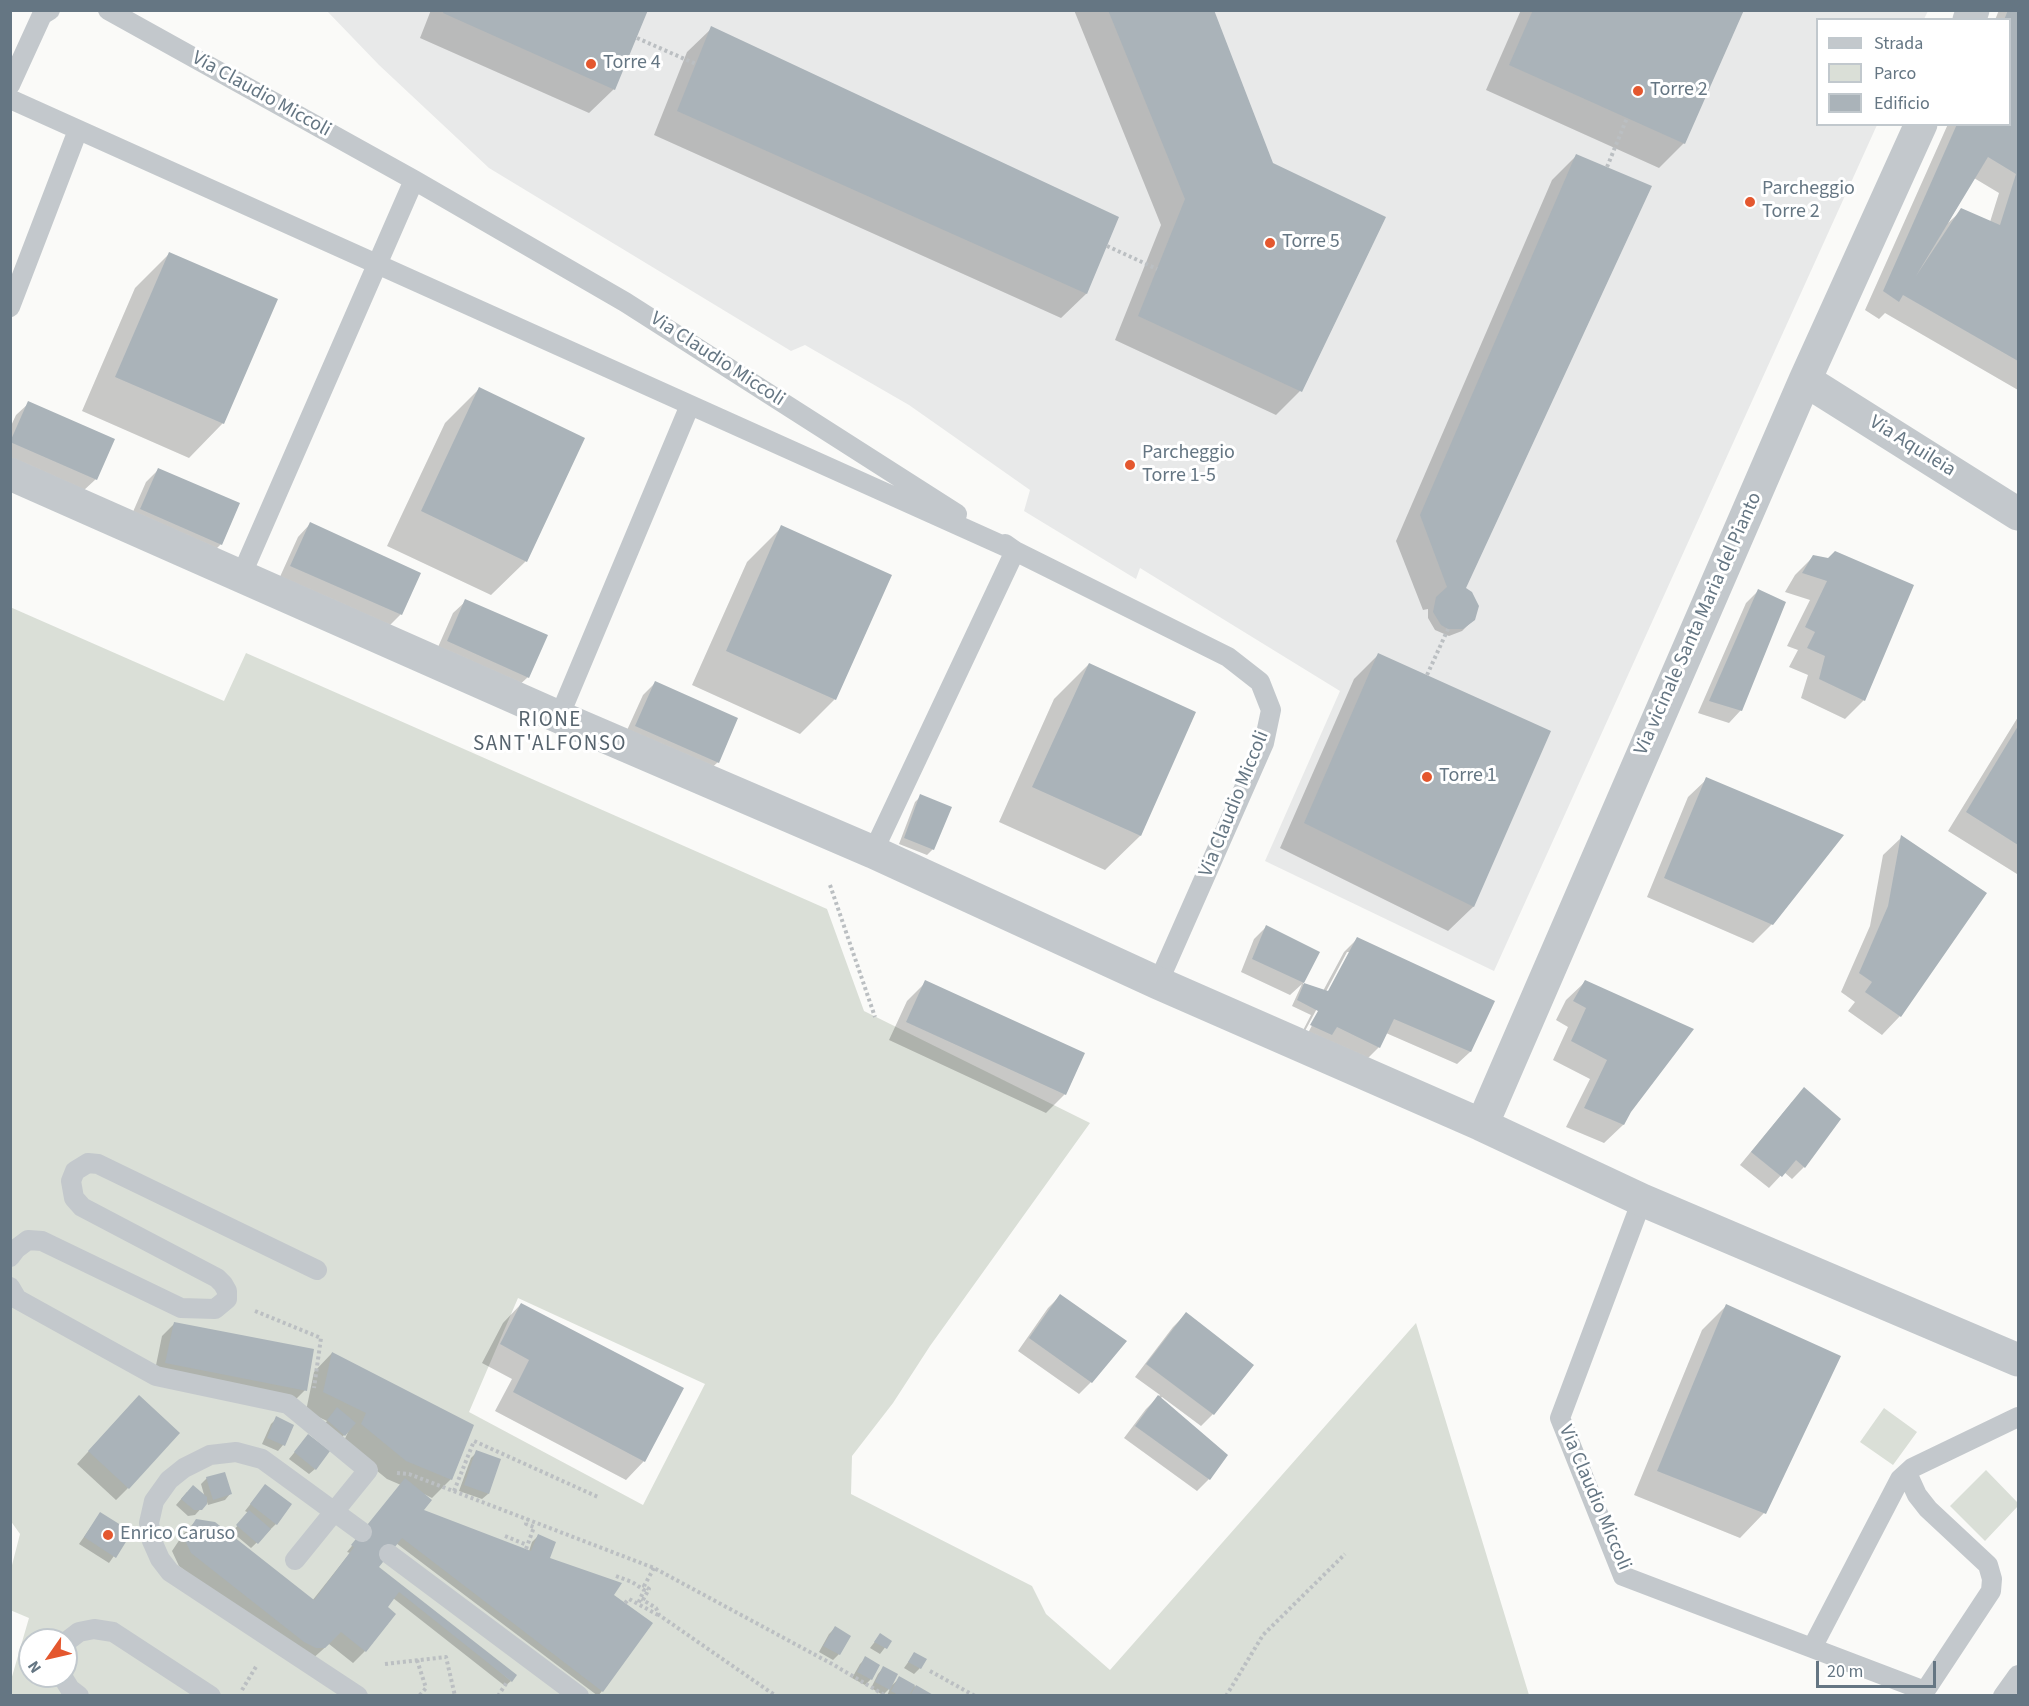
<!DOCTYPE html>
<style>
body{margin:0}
#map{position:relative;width:2029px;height:1706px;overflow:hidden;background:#fafaf8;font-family:"Source Sans 3",sans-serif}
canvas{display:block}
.frame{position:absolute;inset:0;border:12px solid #657683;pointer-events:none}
.legend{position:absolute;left:1816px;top:18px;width:195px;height:108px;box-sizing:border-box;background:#fff;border:2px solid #c1c8cd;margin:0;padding:8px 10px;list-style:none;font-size:18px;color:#657683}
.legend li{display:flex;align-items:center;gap:12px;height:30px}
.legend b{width:30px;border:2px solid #c1c8cd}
.north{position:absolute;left:18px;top:1628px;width:60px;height:60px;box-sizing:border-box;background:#fff;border:2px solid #c1c8cd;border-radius:50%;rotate:236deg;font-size:16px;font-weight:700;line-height:24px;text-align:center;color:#657683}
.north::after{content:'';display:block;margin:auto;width:21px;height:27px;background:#e4572e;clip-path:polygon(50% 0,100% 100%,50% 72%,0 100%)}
.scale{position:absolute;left:1816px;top:1661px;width:120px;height:27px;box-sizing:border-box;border:3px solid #657683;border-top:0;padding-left:8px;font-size:18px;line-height:21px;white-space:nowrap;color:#657683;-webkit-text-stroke:4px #fff;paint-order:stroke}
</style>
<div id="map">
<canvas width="2029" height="1706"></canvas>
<div class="frame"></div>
<ul class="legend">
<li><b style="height:8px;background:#c3c8cc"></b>Strada</li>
<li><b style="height:16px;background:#dadfd7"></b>Parco</li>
<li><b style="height:16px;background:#aab3b9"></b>Edificio</li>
</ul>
<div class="north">N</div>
<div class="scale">20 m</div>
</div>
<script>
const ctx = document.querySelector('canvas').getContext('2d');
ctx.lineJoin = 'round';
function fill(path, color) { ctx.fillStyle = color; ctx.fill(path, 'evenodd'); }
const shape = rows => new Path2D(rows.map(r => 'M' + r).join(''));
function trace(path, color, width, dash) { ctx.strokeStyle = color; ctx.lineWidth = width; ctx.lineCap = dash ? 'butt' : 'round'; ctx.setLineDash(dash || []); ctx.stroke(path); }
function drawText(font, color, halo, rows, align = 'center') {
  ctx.font = font + ' "Source Sans 3",sans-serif'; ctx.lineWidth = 6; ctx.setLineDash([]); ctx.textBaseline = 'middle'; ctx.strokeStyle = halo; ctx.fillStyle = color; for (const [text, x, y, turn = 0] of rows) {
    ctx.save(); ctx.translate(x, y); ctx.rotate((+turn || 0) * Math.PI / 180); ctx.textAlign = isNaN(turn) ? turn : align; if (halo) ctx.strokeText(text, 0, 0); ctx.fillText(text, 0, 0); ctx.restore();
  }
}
const built = shape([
 [327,11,1928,11,1924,19,1818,20,1818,124,1877,125,1494,971,1265,861,1340,691,1140,568,1136,579,1024,511,1030,490,909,405,805,345,791,351,489,168,379,65]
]);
const green = shape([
 [10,607,224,701,246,653,827,909,864,1011,1090,1123,930,1346,893,1403,852,1456,851,1494,1032,1586,1046,1614,1110,1670,1416,1323,1529,1695,11,1695,11,1680,29,1618,10,1610,11,1569,20,1534,10,1520],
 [518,1298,705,1384,643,1505,469,1412],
 [30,1640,66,1640,66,1676,30,1676],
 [1884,1408,1917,1432,1893,1465,1860,1442],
 [1986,1470,2018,1503,2018,1506,1985,1541,1950,1506]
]);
const shadow = shape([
 [431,10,647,10,614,89,589,113,420,38],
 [1074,10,1213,10,1300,391,1276,415,1115,340,1161,225],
 [1521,10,1742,10,1684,143,1659,168,1486,90],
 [1999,10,2018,10,2018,390,1885,313,1879,319,1865,310,1948,124,2010,124,2010,20,1995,20],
 [1974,178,1999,193,1990,222,1962,210,1948,223],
 [712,28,1117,218,1086,294,1061,318,654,135,687,52],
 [1576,156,1465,587,1474,619,1462,631,1449,636,1435,630,1428,618,1428,609,1423,610,1396,541,1552,180],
 [169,254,223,423,189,458,82,411,135,288],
 [479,389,526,561,491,595,387,546,445,423],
 [29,403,96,479,83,491,10,460,10,428,16,415],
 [159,469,221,544,209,556,129,521,146,482],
 [310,524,401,614,388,627,279,579,298,537],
 [782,527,890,576,835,699,800,734,692,685,747,562],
 [1814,556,1829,560,1864,700,1845,719,1801,698,1808,675,1789,667,1798,650,1787,646,1810,600,1785,592,1795,575],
 [1758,591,1741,710,1729,723,1698,713,1746,603],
 [466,601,528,677,515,689,435,654,453,613],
 [1378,655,1549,731,1473,907,1448,931,1280,848,1354,679],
 [1089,664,1194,713,1140,836,1105,870,999,822,1054,699],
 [655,683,718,762,705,774,623,739,643,695],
 [2018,717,2018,872,2017,874,1948,831],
 [1707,779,1772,924,1753,943,1647,897,1688,797],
 [921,796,933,849,927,855,899,844,915,802],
 [1902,837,1900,1016,1882,1035,1848,1011,1855,1002,1841,992,1870,926,1883,855],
 [1266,927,1318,953,1303,984,1323,991,1344,952,1357,939,1493,1001,1470,1052,1457,1064,1386,1033,1379,1047,1366,1060,1299,1038,1311,1015,1292,1006,1302,984,1290,995,1241,972,1254,939],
 [1347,952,1351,952,1308,1033,1305,1031],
 [926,982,1065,1094,1046,1113,889,1040,907,1001],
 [1585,982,1630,1111,1623,1125,1604,1143,1566,1127,1590,1079,1553,1060,1568,1027,1556,1020,1566,1000],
 [1792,1102,1804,1167,1792,1179,1784,1172,1769,1188,1740,1165],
 [1060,1296,1091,1382,1079,1394,1018,1351,1048,1308],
 [521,1304,644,1461,626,1480,495,1411,512,1379,482,1363,503,1323],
 [1726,1306,1839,1356,1764,1513,1740,1538,1634,1495,1702,1330],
 [1186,1314,1213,1414,1201,1426,1162,1397,1160,1399,1209,1479,1197,1491,1124,1438,1146,1409,1160,1395,1135,1377,1173,1327],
 [174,1324,305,1390,293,1402,154,1375,162,1336],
 [332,1353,451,1479,432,1498,424,1494,422,1511,529,1551,532,1542,538,1536,548,1559,612,1595,602,1691,598,1696,396,1543,377,1567,511,1681,505,1686,393,1598,386,1608,365,1651,353,1663,329,1644,311,1660,291,1654,179,1566,172,1551,184,1533,197,1520,312,1601,350,1553,347,1552,401,1485,387,1479,343,1443,349,1430,338,1441,322,1427,327,1421,306,1411,314,1372],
 [127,1409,128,1488,116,1500,77,1464],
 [277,1418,292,1425,283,1445,278,1451,262,1444,271,1424],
 [303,1442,315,1469,309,1474,289,1459],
 [477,1452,488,1494,482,1499,459,1491,471,1458],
 [207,1478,230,1494,225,1500,208,1505,207,1502,195,1515,188,1516,176,1505,187,1492,205,1498,201,1484],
 [260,1492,276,1524,251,1548,232,1532,249,1513,245,1511],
 [100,1514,130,1533,109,1563,79,1544],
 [835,1628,849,1636,839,1654,833,1660,819,1652,829,1634],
 [880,1635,890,1641,880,1654,870,1648],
 [914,1654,920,1668,914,1674,904,1668],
 [866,1658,871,1679,865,1685,852,1678,860,1664],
 [883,1668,891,1687,883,1695,871,1688,878,1674],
 [900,1678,932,1696,887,1696,891,1686]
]);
const building = shape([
 [444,10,648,10,615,90,443,13],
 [1108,10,1214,10,1273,163,1386,217,1302,392,1138,316,1185,199],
 [1533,10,1744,10,1685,144,1509,65],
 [2008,10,2018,10,2018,361,1903,295,1899,302,1883,291,1957,124,2010,124,2010,20,2004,20],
 [1988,157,2016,174,2000,225,1961,208,1916,276],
 [711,26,1119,217,1087,294,677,111],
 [1576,154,1652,186,1466,588,1472,592,1479,606,1475,620,1463,629,1448,629,1441,625,1433,612,1436,597,1447,587,1420,515],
 [169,252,278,299,224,424,115,377],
 [479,387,585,438,527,562,421,511],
 [28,401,115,439,97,480,10,442],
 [158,468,240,503,222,545,140,509],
 [310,522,421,573,402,615,290,566],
 [781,525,892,575,836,700,726,651],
 [1835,551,1914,585,1865,701,1819,679,1825,656,1807,648,1815,632,1805,627,1827,581,1802,573,1813,555,1828,558],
 [1758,589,1786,602,1742,711,1709,701],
 [465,599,548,635,529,678,447,641],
 [1378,653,1551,731,1474,907,1304,823],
 [1089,663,1196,712,1141,836,1032,787],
 [655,681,738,718,719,763,635,726],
 [2018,726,2018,845,1966,812],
 [1706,777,1844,835,1773,925,1664,878],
 [920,794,952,807,934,850,904,838],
 [1901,835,1987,893,1901,1017,1865,992,1872,982,1859,973,1888,906],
 [1266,925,1320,952,1304,983,1252,959],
 [1357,937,1495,1001,1471,1052,1394,1019,1380,1048,1337,1027,1332,1035,1310,1025,1318,1011,1297,1000,1304,983,1328,991],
 [925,980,1085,1053,1066,1095,906,1022],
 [1585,980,1694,1029,1631,1112,1624,1125,1584,1108,1607,1060,1571,1041,1586,1008,1573,1001],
 [1804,1087,1841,1119,1805,1168,1796,1160,1782,1177,1751,1152],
 [1060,1294,1127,1341,1092,1383,1029,1338],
 [521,1303,684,1388,645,1462,513,1392,529,1360,500,1344],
 [1726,1304,1841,1356,1766,1514,1657,1471],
 [1186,1312,1254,1365,1214,1415,1146,1364],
 [174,1322,314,1349,307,1391,165,1363],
 [332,1352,474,1425,452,1480,406,1461,361,1424,366,1413,323,1392],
 [139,1395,180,1433,129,1489,88,1451],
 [1158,1395,1228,1455,1210,1480,1135,1426],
 [337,1407,356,1423,345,1436,327,1420],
 [276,1416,294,1425,285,1446,267,1438],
 [308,1434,330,1451,316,1470,294,1452],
 [476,1450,501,1459,489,1494,464,1485],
 [225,1472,232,1494,213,1500,206,1477],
 [405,1478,432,1500,424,1510,531,1551,538,1534,556,1542,550,1558,622,1583,614,1595,653,1623,603,1692,402,1538,379,1567,517,1675,512,1682,399,1592,388,1607,396,1614,366,1652,341,1632,325,1648,316,1648,304,1642,191,1553,184,1538,196,1519,215,1522,314,1600,354,1547,351,1545],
 [265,1484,292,1504,277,1525,250,1504],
 [193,1485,207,1497,207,1504,202,1510,194,1510,181,1499],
 [249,1510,271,1529,258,1544,236,1525],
 [100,1512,132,1532,116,1558,84,1537],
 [835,1626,851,1636,840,1655,823,1646],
 [880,1633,892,1641,887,1649,874,1642],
 [914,1652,927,1659,921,1669,908,1662],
 [865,1656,880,1665,872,1680,857,1672],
 [883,1666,898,1674,890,1690,875,1682],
 [899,1676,915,1685,909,1696,900,1696,891,1691],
 [916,1685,935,1696,910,1696]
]);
const path = shape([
 [637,38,696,64],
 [1607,167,1627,118],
 [1107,246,1157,269],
 [1427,675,1448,629],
 [830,885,875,1017],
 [255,1311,321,1338,314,1388],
 [397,1473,409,1474,654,1568,834,1665,886,1696],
 [454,1491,474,1441,598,1497],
 [505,1536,527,1545],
 [526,1549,534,1527,526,1524,528,1519],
 [654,1568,644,1586,649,1589,643,1600,656,1608,659,1615,776,1696],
 [616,1576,632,1582,644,1590,638,1604],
 [625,1603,629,1599,658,1615],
 [417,1660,426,1688,419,1696],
 [385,1664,446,1657,455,1696],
 [930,1671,975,1696],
 [242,1690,257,1665],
 [498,1696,507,1682],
 [1226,1696,1263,1635,1345,1554]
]);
const service = shape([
 [108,10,414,180,625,302,957,514],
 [10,85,42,15,50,10],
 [10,99,1015,551,1228,657,1260,682,1271,710,1264,743,1158,983],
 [10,307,78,130],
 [241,576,414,180],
 [559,717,690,405],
 [873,852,1015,551,1005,544],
 [1642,1200,1560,1418,1623,1576,1812,1648,1900,1479,1912,1468,2018,1417],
 [10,1257,16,1249,28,1240,42,1241,181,1308,215,1309,227,1299,227,1291,223,1284,217,1278,82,1207,74,1198,71,1181,75,1171,88,1163,98,1164,317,1270],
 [10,1287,17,1299,156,1376,288,1404,368,1470,295,1560],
 [389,1554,579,1696],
 [66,1642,79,1632,94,1629,113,1632,211,1696],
 [1812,1648,1925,1691,1991,1591,1992,1579,1988,1565,1928,1509,1917,1495,1907,1473],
 [62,1676,70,1689,79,1696],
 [358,1696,170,1572,160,1559,152,1541,149,1523,154,1501,169,1480,184,1468,210,1455,236,1452,262,1459,362,1532],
 [2003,1696,2018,1675]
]);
const minor = shape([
 [1969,20,1973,10],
 [1805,380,2018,514],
 [10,474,559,717,873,852,1158,983,1482,1125,1642,1200,2018,1360],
 [1482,1125,1805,380,1921,124]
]);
const markers = [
 [591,64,6,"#e4572e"],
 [1638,91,6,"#e4572e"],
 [1750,202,6,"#e4572e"],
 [1270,243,6,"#e4572e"],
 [1130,465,6,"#e4572e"],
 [1427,777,6,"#e4572e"],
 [108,1535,6,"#e4572e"]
];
const poiNames = [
 ["Torre 4",603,64],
 ["Torre 2",1650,91],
 ["Parcheggio",1762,190],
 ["Torre 2",1762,213],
 ["Torre 5",1282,243],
 ["Parcheggio",1142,454],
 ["Torre 1-5",1142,477],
 ["Torre 1",1439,777],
 ["Enrico Caruso",120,1535]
];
const streetNames = [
 ["Via Claudio Miccoli",261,95,29],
 ["Via Claudio Miccoli",717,360,33],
 ["Via Aquileia",1912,447,32],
 ["Via vicinale Santa Maria del Pianto",1699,624,-66],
 ["Via Claudio Miccoli",1235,804,-68],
 ["Via Claudio Miccoli",1594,1498,67]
];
const neighbourhoodNames = [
 ["RIONE",550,721],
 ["SANT'ALFONSO",550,745]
];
fill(built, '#e8e9e9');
fill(green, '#dadfd7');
fill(shadow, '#0003');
fill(building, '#aab3b9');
trace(path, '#bbbfc2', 4, [3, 3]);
trace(service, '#c3c8cc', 20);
trace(minor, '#c3c8cc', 33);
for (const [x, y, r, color] of markers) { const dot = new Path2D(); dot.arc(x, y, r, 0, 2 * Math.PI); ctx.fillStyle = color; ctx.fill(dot); trace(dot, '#fff', 2); }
drawText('20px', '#657683', '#fff', poiNames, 'left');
drawText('20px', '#657683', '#fff', streetNames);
ctx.letterSpacing = '1.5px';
drawText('21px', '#57646e', '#fff', neighbourhoodNames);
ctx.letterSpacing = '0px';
</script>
